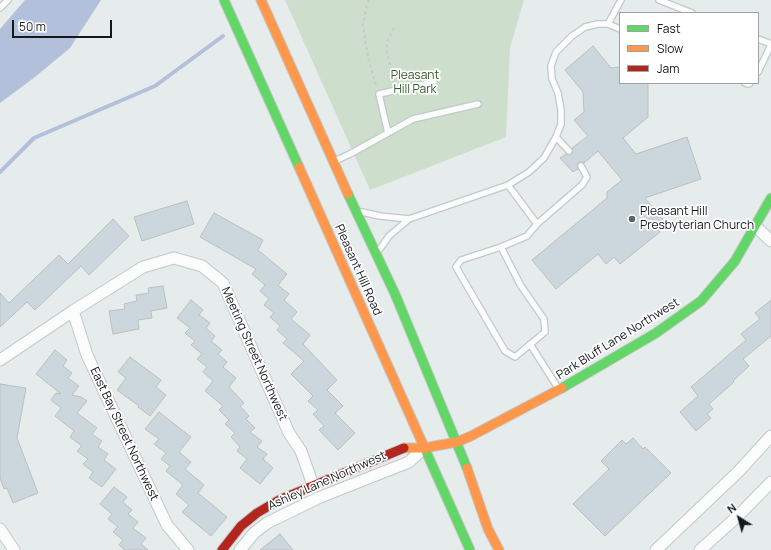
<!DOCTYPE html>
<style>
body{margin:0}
#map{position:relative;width:771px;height:550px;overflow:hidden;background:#e6ecec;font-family:Manrope,sans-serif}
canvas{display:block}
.legend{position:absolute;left:619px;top:12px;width:140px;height:72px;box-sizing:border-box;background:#fff;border:1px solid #a1a3a3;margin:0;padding:5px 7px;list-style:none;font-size:12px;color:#15191a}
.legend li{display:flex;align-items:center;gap:8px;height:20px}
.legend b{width:20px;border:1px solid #a1a3a3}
.north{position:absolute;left:719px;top:498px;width:40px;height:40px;-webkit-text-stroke:3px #fff;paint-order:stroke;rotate:323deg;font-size:11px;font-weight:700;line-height:16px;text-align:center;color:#15191a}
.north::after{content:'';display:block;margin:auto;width:14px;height:18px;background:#15191a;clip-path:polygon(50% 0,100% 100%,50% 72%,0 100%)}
.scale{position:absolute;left:12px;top:20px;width:100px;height:18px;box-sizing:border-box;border:2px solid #15191a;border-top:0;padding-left:5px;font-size:12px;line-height:14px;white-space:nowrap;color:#15191a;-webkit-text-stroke:3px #fff;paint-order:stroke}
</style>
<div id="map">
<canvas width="771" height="550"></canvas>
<ul class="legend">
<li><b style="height:5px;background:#63d668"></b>Fast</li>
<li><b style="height:5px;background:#ff974d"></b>Slow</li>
<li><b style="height:5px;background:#b3261e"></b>Jam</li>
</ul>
<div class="north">N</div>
<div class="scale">50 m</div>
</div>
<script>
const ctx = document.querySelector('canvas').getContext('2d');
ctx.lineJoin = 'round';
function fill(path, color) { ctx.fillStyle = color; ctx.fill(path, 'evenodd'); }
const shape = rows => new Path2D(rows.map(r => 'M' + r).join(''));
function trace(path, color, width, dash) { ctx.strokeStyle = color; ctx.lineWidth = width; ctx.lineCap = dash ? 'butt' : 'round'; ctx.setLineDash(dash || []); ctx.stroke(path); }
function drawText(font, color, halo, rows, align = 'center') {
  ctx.font = font + ' Manrope,sans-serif'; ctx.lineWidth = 3.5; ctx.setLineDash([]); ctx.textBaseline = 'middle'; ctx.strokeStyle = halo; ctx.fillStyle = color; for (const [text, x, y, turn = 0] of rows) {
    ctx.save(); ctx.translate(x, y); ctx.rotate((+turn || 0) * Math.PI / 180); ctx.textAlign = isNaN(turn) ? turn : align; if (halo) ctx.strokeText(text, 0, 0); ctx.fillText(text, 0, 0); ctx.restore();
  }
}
const green = shape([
 [285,0,524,0,510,48,506,137,370,190]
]);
const water = shape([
 [25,0,101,0,70,48,35,77,0,103,0,29]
]);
const stream = shape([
 [0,172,34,138,155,86,223,36]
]);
const building = shape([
 [593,46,611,68,620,67,620,83,648,83,648,117,623,138,636,154,687,137,701,179,645,198,663,219,655,226,660,232,620,264,614,257,606,264,598,254,556,289,532,260,607,198,607,192,622,180,598,151,584,163,581,162,579,162,577,166,578,169,573,172,560,158,566,154,568,155,572,154,573,152,572,148,588,136,574,120,584,112,583,92,565,70,593,46],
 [187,201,194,224,142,241,134,217,187,201],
 [214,213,263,240,258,250,287,274,278,285,289,294,284,300,297,312,291,319,310,335,303,344,337,380,327,390,343,406,335,413,355,433,338,450,319,430,324,426,313,414,318,410,308,401,313,396,291,374,304,361,283,343,287,339,277,330,280,326,270,317,274,313,264,305,269,299,260,291,265,285,252,274,256,269,200,237,214,213],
 [113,219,129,236,89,275,81,266,35,310,27,302,0,327,0,293,9,303,59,255,68,264,113,219],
 [163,286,167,308,151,311,152,318,138,320,139,329,113,334,109,311,125,309,124,304,137,301,136,295,149,293,148,288,163,286],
 [191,300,203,310,199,315,210,323,206,328,215,336,211,341,222,350,218,354,227,362,223,367,236,378,229,387,244,403,240,406,249,416,246,419,255,428,250,432,262,441,257,447,267,454,263,459,273,468,260,484,240,468,247,459,237,451,240,447,231,437,235,433,225,424,229,420,219,410,223,406,205,391,213,381,203,372,207,367,197,359,202,354,191,345,195,341,185,333,190,328,177,318,191,300],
 [771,300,771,336,743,359,749,366,733,381,734,382,709,404,713,409,707,414,711,418,696,431,680,412,698,396,691,387,746,340,741,334,760,319,755,313,771,300],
 [55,350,67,360,63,366,72,373,68,378,79,386,72,395,81,397,87,401,77,413,97,428,92,434,102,441,98,447,108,454,104,460,116,469,102,487,89,478,93,472,83,464,88,459,77,451,82,446,70,437,74,431,55,416,61,408,51,400,56,393,61,394,36,374,55,350],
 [130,357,161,380,156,387,166,395,150,416,138,407,139,406,117,390,126,378,118,372,130,357],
 [0,384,26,388,17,438,38,493,13,503,7,488,4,489,0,478,0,384],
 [159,412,191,437,179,452,191,462,185,469,204,485,198,493,227,517,211,536,182,512,189,505,176,494,183,485,166,471,170,466,161,459,166,453,154,444,159,439,145,429,159,412],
 [633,438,643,449,645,447,671,473,605,536,573,504,609,469,601,461,622,440,626,444,633,438],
 [114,487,127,497,123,502,132,510,128,514,138,522,133,528,146,538,141,544,148,550,125,550,119,545,123,540,113,532,118,527,108,519,112,514,100,504,114,487],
 [280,534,293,550,260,550,280,534]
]);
const path = shape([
 [369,0,367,5,363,26,368,57,376,86],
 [394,28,387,42,387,52,394,82]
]);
const lane = shape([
 [659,0,692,13],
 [0,8,8,0],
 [608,24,621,0],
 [758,39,771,44],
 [758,72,771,45],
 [745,83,748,84,750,83],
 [388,133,379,94,434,82],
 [556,137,569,151],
 [337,160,350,154,413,119,478,104],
 [362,212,380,216,409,219],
 [537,224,582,185,587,177,581,166],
 [501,247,521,286,544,319,545,332,515,357,505,351,456,267,461,260,501,247,527,236,537,224,508,185],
 [380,249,389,236,409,219,508,185,529,172,544,158,556,137,561,124,561,110,558,93,552,79,551,66,556,52,572,36,585,27,598,24,608,24,620,29],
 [530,344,558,388]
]);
const street = shape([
 [755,226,771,241],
 [73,311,87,355,167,525,188,550],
 [0,360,73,311,143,267,174,258,202,266,223,283,289,433,301,451,313,485],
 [0,529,14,550],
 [240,550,254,533,267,523,318,498,409,462,424,448],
 [656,550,738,472,771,436],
 [700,550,738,516,771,482]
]);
const fast = shape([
 [224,0,299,167],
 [348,194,395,294,467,468],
 [562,388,656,333,701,301,735,261,771,198],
 [425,449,470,550]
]);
const slow = shape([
 [261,0,348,194],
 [299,167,425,449],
 [404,448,424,448,457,442,471,436,562,388],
 [467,468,488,529,499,550]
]);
const jam = shape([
 [222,550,241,526,257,513,279,500,404,448]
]);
const markers = [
 [632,219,4,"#5e6364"]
];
const parkNames = [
 ["Pleasant",415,76],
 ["Hill Park",415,90]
];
const poiNames = [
 ["Pleasant Hill",640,212],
 ["Presbyterian Church",640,226]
];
const streetNames = [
 ["Pleasant Hill Road",358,270,66],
 ["Park Bluff Lane Northwest",618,339,-32],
 ["Meeting Street Northwest",254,354,66],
 ["East Bay Street Northwest",124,434,65],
 ["Ashley Lane Northwest",327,481,-24]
];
fill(green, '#cedecc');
fill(water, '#b3c0dc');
trace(stream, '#b3c0dc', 4);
fill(building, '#ccd7dd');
trace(building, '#bbbfc1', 1);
trace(lane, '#c3c8c8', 8);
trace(street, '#c3c8c8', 13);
trace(fast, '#c3c8c8', 11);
trace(slow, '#c3c8c8', 11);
trace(jam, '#c3c8c8', 11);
trace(path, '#c9cccc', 2.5, [3, 3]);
trace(lane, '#fbfcfc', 5.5);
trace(street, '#fbfcfc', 11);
trace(fast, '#63d668', 9);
trace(slow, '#ff974d', 9);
trace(jam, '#b3261e', 9);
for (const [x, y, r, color] of markers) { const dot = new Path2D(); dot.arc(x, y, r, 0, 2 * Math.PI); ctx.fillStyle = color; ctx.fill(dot); trace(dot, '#fff', 1.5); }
drawText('12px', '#345b27', '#fff', parkNames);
drawText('12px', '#15191a', '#fff', poiNames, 'left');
drawText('12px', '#15191a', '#fff', streetNames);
</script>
